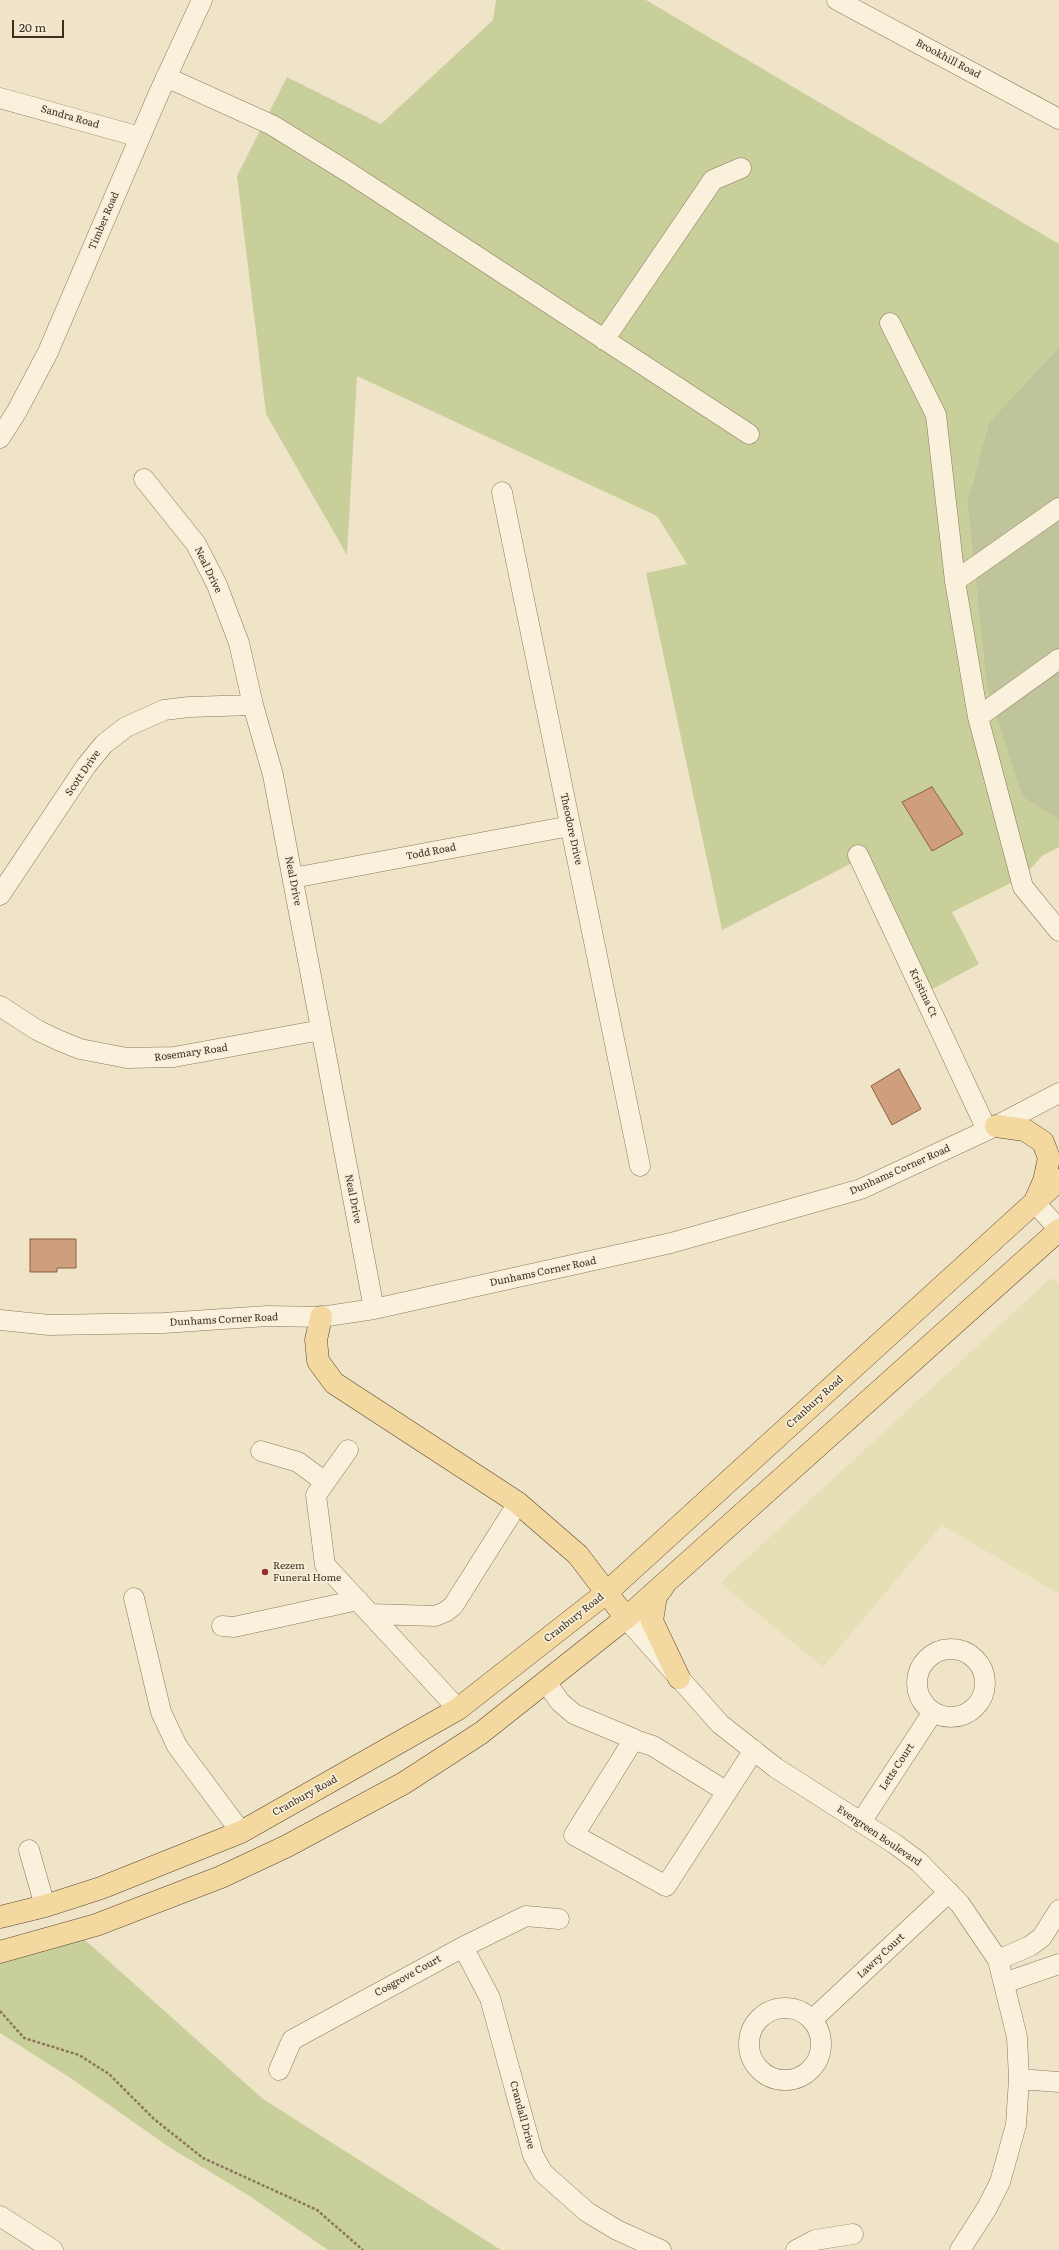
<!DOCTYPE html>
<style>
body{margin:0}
#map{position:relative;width:1059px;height:2250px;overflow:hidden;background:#f0e4c8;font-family:Literata,serif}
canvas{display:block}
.scale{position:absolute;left:12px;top:20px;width:52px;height:18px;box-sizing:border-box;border:2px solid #3d2e20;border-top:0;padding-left:5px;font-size:12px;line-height:14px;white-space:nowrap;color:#3d2e20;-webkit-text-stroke:3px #f7eed8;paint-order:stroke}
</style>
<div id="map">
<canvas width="1059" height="2250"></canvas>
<div class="scale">20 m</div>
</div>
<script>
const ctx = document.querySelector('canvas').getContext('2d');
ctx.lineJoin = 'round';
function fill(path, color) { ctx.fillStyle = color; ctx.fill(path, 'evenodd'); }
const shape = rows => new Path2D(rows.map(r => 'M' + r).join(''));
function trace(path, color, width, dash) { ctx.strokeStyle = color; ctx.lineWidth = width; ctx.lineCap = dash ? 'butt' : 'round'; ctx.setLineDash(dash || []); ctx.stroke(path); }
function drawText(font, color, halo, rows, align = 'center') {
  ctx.font = font + ' Literata,serif'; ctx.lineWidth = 3.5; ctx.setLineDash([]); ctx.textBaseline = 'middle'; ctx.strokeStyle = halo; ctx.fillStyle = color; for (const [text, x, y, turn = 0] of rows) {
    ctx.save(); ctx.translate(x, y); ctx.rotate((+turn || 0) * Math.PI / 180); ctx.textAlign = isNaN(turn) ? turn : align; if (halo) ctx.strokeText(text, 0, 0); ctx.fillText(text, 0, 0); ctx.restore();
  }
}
const farmland = shape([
 [1051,1278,1059,1284,1059,1594,942,1525,823,1667,720,1583]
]);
const green = shape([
 [496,0,646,0,1059,244,1059,347,989,422,967,502,987,688,1022,797,1059,820,1059,847,1042,856,1023,877,952,912,979,964,927,992,856,861,722,930,646,573,687,564,657,516,357,376,347,555,266,414,237,176,287,77,381,124,493,20],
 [75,1931,263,2099,501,2250,328,2250,248,2195,169,2147,72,2079,0,2033,0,1951]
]);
const cemetery = shape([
 [1059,347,1059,820,1022,797,987,688,967,502,989,422]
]);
const building = shape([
 [932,787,963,834,932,851,902,802,932,787],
 [899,1069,921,1109,892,1125,871,1086,899,1069],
 [30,1239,76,1239,76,1268,57,1268,57,1272,30,1272,30,1239]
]);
const path = shape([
 [0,2011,24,2038,79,2055,109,2074,154,2119,203,2158,317,2210,363,2250]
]);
const minor = shape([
 [837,0,1059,119],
 [166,77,272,125,348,172,749,434],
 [0,98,140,137],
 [890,323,936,415,955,581],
 [604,340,713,180,741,168],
 [0,438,17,411,48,352,159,93,202,0],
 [144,479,196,544,217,585,239,643,253,705,273,775,374,1309],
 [502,492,640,1166],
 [1059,508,955,581,978,717,1023,887,1059,931],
 [978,717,1059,659],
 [858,855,987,1130],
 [293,878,570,826],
 [0,895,86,766,104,744,126,727,164,710,189,707,253,705],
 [0,1006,37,1030,58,1040,80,1049,127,1058,174,1057,321,1030],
 [1034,1202,1059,1229],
 [0,1320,49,1325,163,1323,268,1316,321,1317,374,1309,671,1243,861,1189,996,1126,1059,1093],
 [348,1450,316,1495,325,1565,458,1709],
 [261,1451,298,1462,325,1482],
 [134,1598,161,1712,177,1746,241,1832],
 [370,1614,435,1616,445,1612,453,1606,518,1503],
 [626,1618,720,1724,776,1768,895,1844,919,1862,960,1904,998,1960,1017,2037,1019,2079,1016,2125,1000,2182,987,2208,960,2250],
 [222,1626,234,1627,358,1600],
 '917 1683a34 34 0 1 1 68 0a34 34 0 1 1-68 0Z',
 [546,1682,560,1702,574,1714,634,1739,574,1835,666,1886,754,1750],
 [632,1739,653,1746,727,1792],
 [861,1822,933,1712],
 [29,1850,45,1906],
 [463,1947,490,1998,533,2155,543,2173,587,2212,617,2230,661,2250],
 [998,1960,1030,1946,1042,1937,1059,1910],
 [1004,1983,1059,1964],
 '749 2044a36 36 0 1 1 72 0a36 36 0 1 1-72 0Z',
 [812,2020,949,1892],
 [279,2070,292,2040,463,1947,526,1916,559,1919],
 [1019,2079,1059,2082],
 [0,2216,53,2250],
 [796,2250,815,2240,853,2234]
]);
const major = shape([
 [996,1126,1025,1130,1043,1142,1049,1158,1044,1181,1036,1199],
 [321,1317,316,1340,318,1361,334,1383,518,1503,578,1555,626,1618],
 [663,1587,656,1596,652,1621,679,1678],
 [0,1917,45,1906,101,1888,241,1832,458,1709,606,1593,1059,1180],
 [0,1952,96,1925,221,1877,287,1846,404,1783,481,1733,626,1618,1059,1230]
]);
const markers = [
 [265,1572,4,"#9e2a2b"]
];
const streetNames = [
 ["Brookhill Road",948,59,28],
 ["Sandra Road",70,117,16],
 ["Timber Road",104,221,-67],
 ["Neal Drive",208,570,64],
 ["Scott Drive",83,773,-55],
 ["Theodore Drive",571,829,78],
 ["Todd Road",431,852,-11],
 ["Neal Drive",293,881,79],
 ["Kristina Ct",923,993,65],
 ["Rosemary Road",191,1053,-8],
 ["Dunhams Corner Road",900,1170,-24],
 ["Neal Drive",353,1199,79],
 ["Dunhams Corner Road",543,1272,-12],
 ["Dunhams Corner Road",224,1320,-3],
 ["Cranbury Road",815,1402,-42],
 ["Cranbury Road",574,1618,-38],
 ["Letts Court",897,1767,-57],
 ["Cranbury Road",305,1796,-29],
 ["Evergreen Boulevard",879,1836,34],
 ["Lawry Court",881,1956,-43],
 ["Cosgrove Court",408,1976,-29],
 ["Crandall Drive",522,2115,75]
];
const poiNames = [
 ["Rezem",273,1566],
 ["Funeral Home",273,1578]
];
fill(farmland, '#e6deb5');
fill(green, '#c9cf9b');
fill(cemetery, '#bfc49a');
fill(building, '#cf9f7d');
trace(building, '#8d5f41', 1);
trace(minor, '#8d765c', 21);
trace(major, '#5b4430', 23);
trace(path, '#8d765c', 2.5, [3, 2]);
trace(minor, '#faf1dc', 20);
trace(major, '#f3d9a0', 22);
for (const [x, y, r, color] of markers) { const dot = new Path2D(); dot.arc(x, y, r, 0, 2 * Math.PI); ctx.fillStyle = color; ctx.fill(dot); trace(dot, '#f7eed8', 1.5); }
drawText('10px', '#3d2e20', '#f7eed8', streetNames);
drawText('10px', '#3d2e20', '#f7eed8', poiNames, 'left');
</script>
